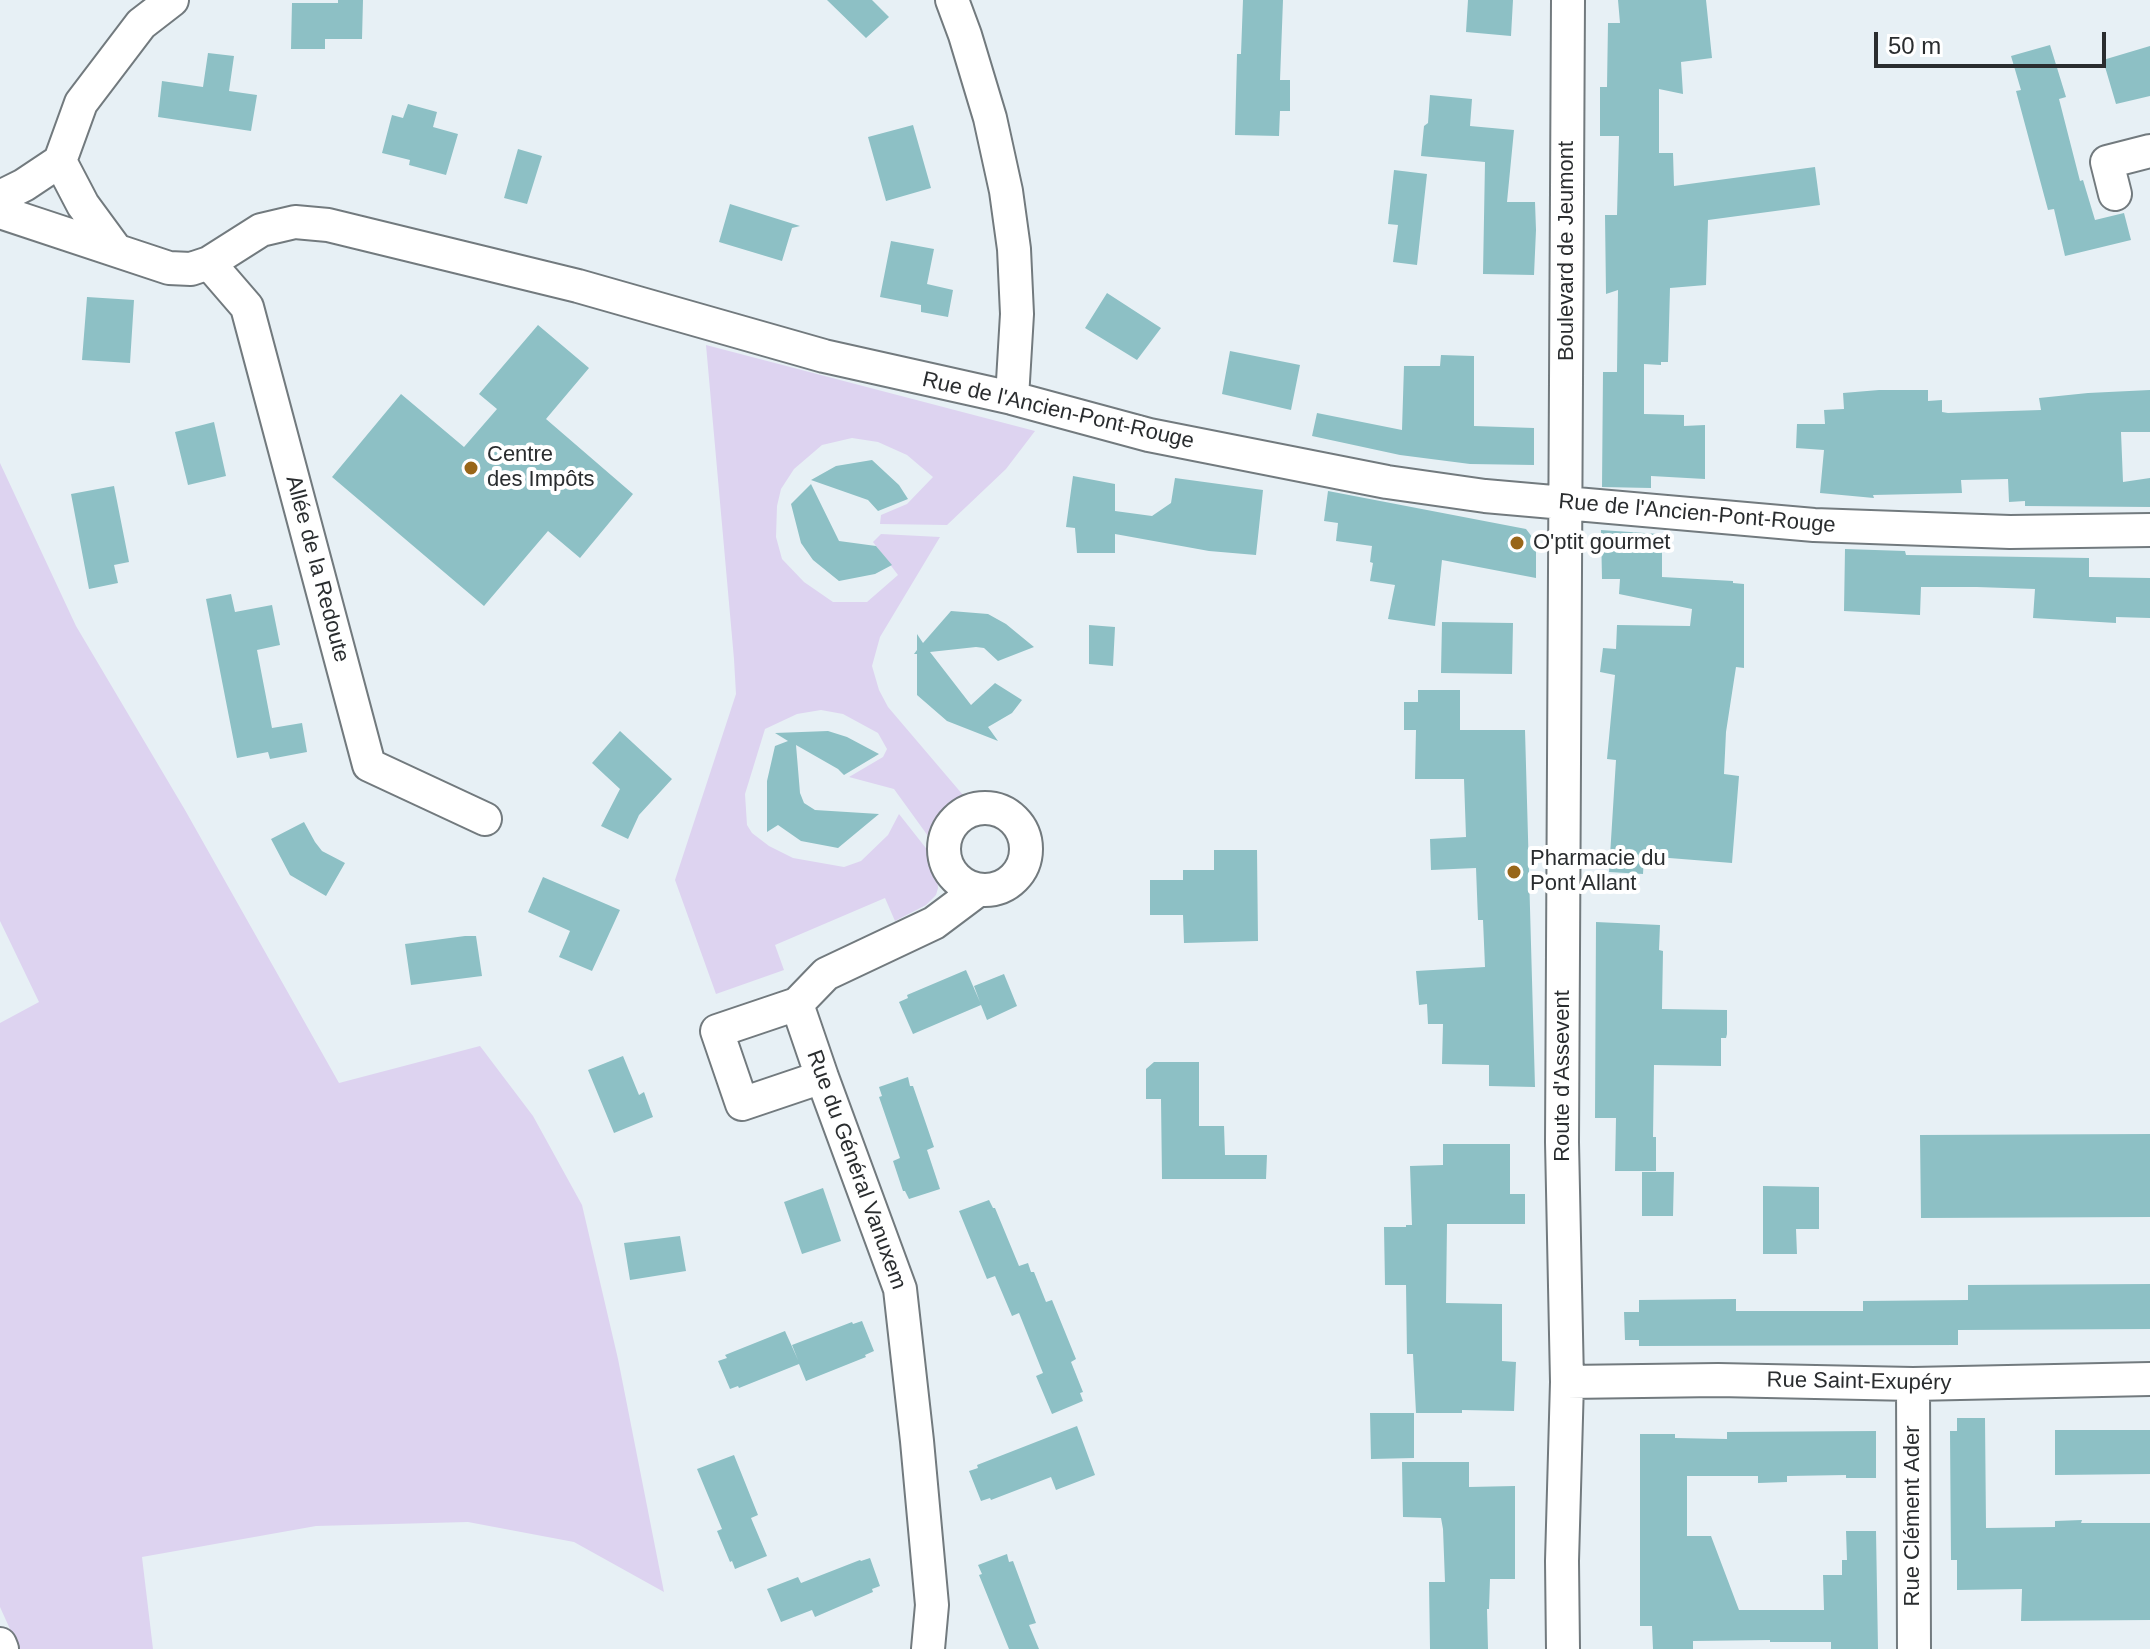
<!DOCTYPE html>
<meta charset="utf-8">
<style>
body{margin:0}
#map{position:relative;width:2150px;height:1649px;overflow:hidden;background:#e7f0f5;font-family:Helvetica,sans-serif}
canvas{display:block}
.scale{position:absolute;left:1874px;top:32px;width:232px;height:36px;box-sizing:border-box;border:4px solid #2a2d2f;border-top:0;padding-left:10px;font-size:24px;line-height:28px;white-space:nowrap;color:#2a2d2f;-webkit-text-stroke:6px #fff;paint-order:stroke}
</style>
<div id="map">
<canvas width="2150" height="1649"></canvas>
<div class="scale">50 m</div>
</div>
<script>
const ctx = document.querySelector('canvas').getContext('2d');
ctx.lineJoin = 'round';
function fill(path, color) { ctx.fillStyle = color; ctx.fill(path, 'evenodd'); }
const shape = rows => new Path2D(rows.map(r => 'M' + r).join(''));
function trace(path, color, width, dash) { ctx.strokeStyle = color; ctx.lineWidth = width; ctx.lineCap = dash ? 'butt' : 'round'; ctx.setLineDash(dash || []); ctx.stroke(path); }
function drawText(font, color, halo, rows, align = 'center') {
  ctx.font = font + ' Helvetica,sans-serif'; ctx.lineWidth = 8; ctx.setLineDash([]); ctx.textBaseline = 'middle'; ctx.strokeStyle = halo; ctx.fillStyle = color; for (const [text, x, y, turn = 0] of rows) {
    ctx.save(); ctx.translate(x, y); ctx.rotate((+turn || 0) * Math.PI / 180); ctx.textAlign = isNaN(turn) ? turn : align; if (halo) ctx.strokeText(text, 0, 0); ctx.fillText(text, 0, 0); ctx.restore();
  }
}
const green = shape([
 [706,345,1035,431,1006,469,947,525,880,524,881,515,907,504,933,477,907,455,878,442,852,438,822,445,794,469,781,489,777,506,776,537,782,559,804,582,833,602,867,602,898,575,873,542,881,534,940,537,880,637,872,666,879,690,888,707,963,795,943,811,932,838,928,836,894,789,849,777,883,757,887,749,878,733,843,714,821,710,797,714,765,729,745,794,747,825,752,833,769,846,793,858,844,867,861,861,888,835,899,814,929,852,937,875,938,888,936,895,926,905,895,921,885,898,775,945,784,970,716,994,675,880,736,694,734,659],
 [0,463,76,626,185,810,339,1083,480,1046,533,1116,582,1205,618,1359,664,1592,574,1542,468,1522,316,1526,142,1557,153,1649,19,1649,0,1607,0,1023,39,1002,0,921]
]);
const building = shape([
 [338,0,363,0,362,39,325,39,325,49,291,49,292,3,338,3],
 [827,0,872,0,889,17,866,38],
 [1243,0,1283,0,1280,80,1290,80,1290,111,1280,111,1279,136,1235,135,1237,54,1241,54],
 [1468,0,1513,0,1511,36,1466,32],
 [1618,0,1706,0,1712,58,1681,62,1683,94,1659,89,1659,153,1673,153,1674,186,1815,167,1820,205,1708,220,1706,285,1670,288,1668,362,1661,362,1661,365,1644,364,1644,414,1684,415,1684,426,1705,425,1705,479,1651,476,1651,488,1602,487,1603,372,1617,372,1618,290,1606,294,1605,215,1617,215,1619,136,1600,136,1600,87,1607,87,1608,23,1620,23],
 [2050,45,2066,97,2059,99,2080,181,2083,180,2095,220,2124,213,2131,240,2065,256,2054,209,2048,210,2016,91,2021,90,2011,56],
 [2150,46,2150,96,2116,104,2103,60],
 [208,53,234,56,229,91,257,95,251,131,158,117,162,81,203,87],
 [1430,95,1472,99,1470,126,1514,130,1507,202,1535,202,1536,230,1534,275,1483,274,1485,162,1421,156,1424,126,1428,123],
 [408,104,437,112,433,127,458,134,446,175,409,165,410,160,382,153,392,115,403,118],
 [913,125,931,188,886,201,868,137],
 [518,149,542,156,527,204,504,198],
 [1394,170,1427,174,1417,265,1393,262,1398,225,1388,224],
 [730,204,800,226,792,228,782,261,719,242],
 [891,241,934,249,927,284,953,290,948,317,921,312,921,305,880,297],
 [1107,293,1161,328,1137,360,1085,328],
 [87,297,134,300,130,363,82,360],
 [538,325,589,368,546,419,633,494,580,558,548,531,484,606,332,477,401,394,464,447,497,409,479,394],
 [1230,351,1300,365,1291,410,1222,394],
 [1441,355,1474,356,1474,426,1534,428,1534,465,1470,464,1400,455,1312,436,1317,413,1402,430,1404,366,1440,366],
 [1879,390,1928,390,1928,401,1942,400,1942,412,1948,413,2041,410,2039,398,2088,393,2150,390,2150,432,2121,432,2123,482,2150,478,2150,507,2025,506,2025,501,2009,502,2008,479,1961,480,1962,493,1873,495,1874,498,1820,493,1824,450,1796,448,1797,424,1825,424,1824,410,1844,409,1843,393],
 [214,422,226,476,188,485,175,432],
 [872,460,899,485,908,499,878,511,868,500,811,480,836,466],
 [1073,476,1115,484,1115,511,1152,516,1171,503,1175,478,1263,490,1256,555,1209,551,1115,534,1115,553,1077,553,1075,528,1066,527],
 [811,484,839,541,876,546,892,565,875,574,839,581,813,560,801,543,791,504],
 [114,486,129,562,114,565,118,583,89,589,71,494],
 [1328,491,1526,529,1536,542,1536,578,1442,560,1435,626,1388,619,1395,585,1370,581,1373,563,1370,562,1372,546,1336,541,1338,523,1324,521],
 [1601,530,1659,534,1659,551,1662,551,1662,577,1733,581,1733,583,1744,584,1744,668,1736,667,1726,732,1724,774,1739,776,1732,863,1644,856,1643,874,1609,872,1616,760,1607,759,1615,675,1600,672,1603,648,1616,649,1617,625,1690,626,1692,609,1619,594,1620,579,1602,579],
 [1845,549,1905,551,1906,555,2089,558,2089,577,2150,578,2150,618,2116,617,2116,623,2033,618,2035,589,1977,587,1921,587,1920,615,1844,611],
 [231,594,235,612,272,605,280,645,257,650,272,728,302,723,307,752,270,759,268,752,237,758,206,599],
 [951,611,988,614,1006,624,1034,647,998,661,984,648,976,647,930,652,971,705,995,683,1022,700,1012,713,988,727,998,741,947,721,917,695,917,654,914,654,917,650,917,634,923,643],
 [1442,622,1513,623,1512,674,1441,673],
 [1089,625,1115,627,1113,666,1089,664],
 [1418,690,1460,690,1460,730,1525,730,1535,1087,1489,1086,1489,1065,1442,1064,1443,1024,1428,1024,1427,1004,1419,1005,1416,971,1485,967,1483,920,1478,920,1476,868,1431,870,1430,839,1466,837,1464,779,1415,779,1416,730,1404,730,1404,702,1418,702],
 [620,731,672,779,639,815,628,839,601,826,620,789,592,763],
 [828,731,847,737,879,754,844,775,838,769,796,745,800,793,804,803,815,810,879,814,838,848,801,841,778,825,767,832,767,781,775,746,788,741,775,733],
 [304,822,315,842,322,851,345,863,326,896,290,875,271,839],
 [1214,850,1257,850,1258,941,1184,943,1183,915,1150,915,1150,880,1183,880,1183,870,1214,870],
 [543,877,620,910,592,971,559,957,570,931,528,912],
 [1596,922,1660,925,1659,950,1663,951,1662,1009,1727,1010,1727,1034,1726,1038,1721,1038,1721,1066,1654,1065,1653,1137,1656,1137,1656,1171,1615,1171,1616,1118,1595,1118],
 [465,936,476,936,482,976,411,985,405,944],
 [966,970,980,1002,974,986,1004,974,1017,1006,987,1020,981,1005,913,1034,899,1002,908,998,907,995],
 [623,1056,639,1095,644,1092,653,1117,614,1133,588,1070],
 [1154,1062,1199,1062,1199,1126,1224,1126,1225,1155,1267,1155,1266,1179,1162,1179,1161,1099,1146,1099,1146,1069],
 [908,1077,910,1086,913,1086,934,1147,927,1150,940,1189,909,1199,905,1191,903,1191,893,1161,900,1158,879,1097,882,1096,879,1087],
 [2150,1134,2150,1217,1921,1218,1920,1135],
 [1443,1144,1510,1144,1510,1194,1525,1194,1525,1224,1447,1224,1446,1303,1502,1304,1502,1361,1516,1362,1514,1411,1462,1410,1462,1413,1416,1413,1413,1354,1407,1354,1406,1285,1385,1285,1384,1227,1406,1227,1406,1225,1412,1225,1410,1166,1443,1165],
 [1642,1172,1674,1172,1673,1216,1642,1216],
 [1763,1186,1819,1187,1819,1229,1796,1229,1797,1254,1763,1254],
 [823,1188,841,1241,802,1254,784,1202],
 [989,1200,993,1208,995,1208,1019,1266,1028,1263,1031,1272,1034,1272,1046,1302,1052,1300,1076,1359,1071,1362,1083,1392,1080,1393,1083,1401,1052,1414,1036,1376,1043,1373,1019,1313,1012,1316,995,1276,987,1279,959,1211],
 [680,1236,686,1271,630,1280,624,1243],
 [2150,1284,2150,1329,1958,1330,1958,1345,1639,1346,1639,1340,1625,1340,1624,1312,1639,1312,1639,1300,1736,1299,1736,1311,1863,1311,1863,1301,1968,1300,1968,1285],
 [862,1321,874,1351,865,1355,866,1357,806,1381,799,1364,739,1388,738,1386,730,1389,718,1361,727,1358,725,1355,785,1331,798,1360,792,1345,852,1322,853,1324],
 [1370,1413,1414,1413,1414,1458,1371,1459],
 [1957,1418,1985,1418,1986,1528,2055,1527,2055,1521,2082,1520,2081,1523,2150,1523,2150,1620,2021,1621,2022,1589,1957,1590,1957,1560,1951,1560,1950,1431,1957,1431],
 [1077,1426,1095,1475,1056,1490,1051,1477,991,1500,990,1498,981,1501,969,1471,978,1468,977,1465],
 [2055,1430,2150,1430,2150,1474,2055,1475],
 [1876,1431,1876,1478,1846,1478,1846,1475,1787,1476,1787,1482,1758,1483,1758,1476,1687,1476,1687,1536,1711,1536,1739,1610,1824,1610,1823,1575,1842,1575,1842,1560,1847,1560,1846,1531,1876,1531,1878,1649,1831,1649,1831,1642,1770,1642,1770,1640,1693,1641,1693,1649,1653,1649,1652,1626,1640,1626,1640,1434,1675,1434,1675,1438,1727,1439,1727,1432],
 [734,1455,758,1515,751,1518,767,1556,735,1569,732,1561,730,1562,717,1531,722,1529,697,1469],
 [1402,1462,1469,1462,1469,1487,1515,1486,1515,1579,1490,1579,1489,1609,1487,1609,1488,1649,1430,1649,1429,1582,1445,1582,1443,1529,1441,1518,1403,1517],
 [1007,1554,1009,1562,1013,1561,1036,1623,1029,1625,1039,1649,1009,1649,979,1575,982,1574,978,1565],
 [870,1558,880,1586,872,1589,873,1592,815,1617,812,1610,781,1622,767,1589,798,1577,801,1583,860,1560,861,1561]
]);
const minor = shape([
 [952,0,965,35,990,118,1006,191,1014,249,1017,314,1012,398],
 [60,161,81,103,141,24,172,0],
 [2115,194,2107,162,2150,151],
 [0,197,24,185,60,161,83,205,116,250],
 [0,212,169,268,191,269,209,263,261,230,295,222,328,225,578,286,824,356,1012,398,1149,435,1387,482,1485,496,1814,525,2010,532,2150,530],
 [209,263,247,307,369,765,485,819],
 '944 849a41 41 0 1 1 82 0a41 41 0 1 1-82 0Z',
 [797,1004,717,1031,742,1104,822,1077],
 [1567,1382,1718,1380,1913,1384,2150,1379],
 [1913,1384,1914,1649],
 [0,1644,2,1649],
 [928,1649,932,1605,917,1441,900,1289,822,1077,797,1004,826,974,934,923,978,890],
 [1563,1649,1562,1561,1567,1382,1562,1142,1568,0]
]);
const markers = [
 [471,468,8,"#986619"],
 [1517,543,8,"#986619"],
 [1514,872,8,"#986619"]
];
const streetNames = [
 ["Boulevard de Jeumont",1567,251,-90],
 ["Rue de l'Ancien-Pont-Rouge",1058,411,13],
 ["Rue de l'Ancien-Pont-Rouge",1697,514,5],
 ["Allée de la Redoute",317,569,75],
 ["Route d'Assevent",1563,1076,-90],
 ["Rue du Général Vanuxem",856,1170,70],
 ["Rue Saint-Exupéry",1859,1382,1],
 ["Rue Clément Ader",1913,1516,-90]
];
const poiNames = [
 ["Centre",487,455],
 ["des Impôts",487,480],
 ["O'ptit gourmet",1533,543],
 ["Pharmacie du",1530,859],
 ["Pont Allant",1530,884]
];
fill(green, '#ddd3f0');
fill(building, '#8dc0c5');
trace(minor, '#727a7e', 36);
trace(minor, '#fff', 32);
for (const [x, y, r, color] of markers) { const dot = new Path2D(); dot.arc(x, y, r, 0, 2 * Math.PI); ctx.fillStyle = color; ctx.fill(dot); trace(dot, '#fff', 3); }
drawText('22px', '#2a2d2f', '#fff', streetNames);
drawText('22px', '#2a2d2f', '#fff', poiNames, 'left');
</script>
